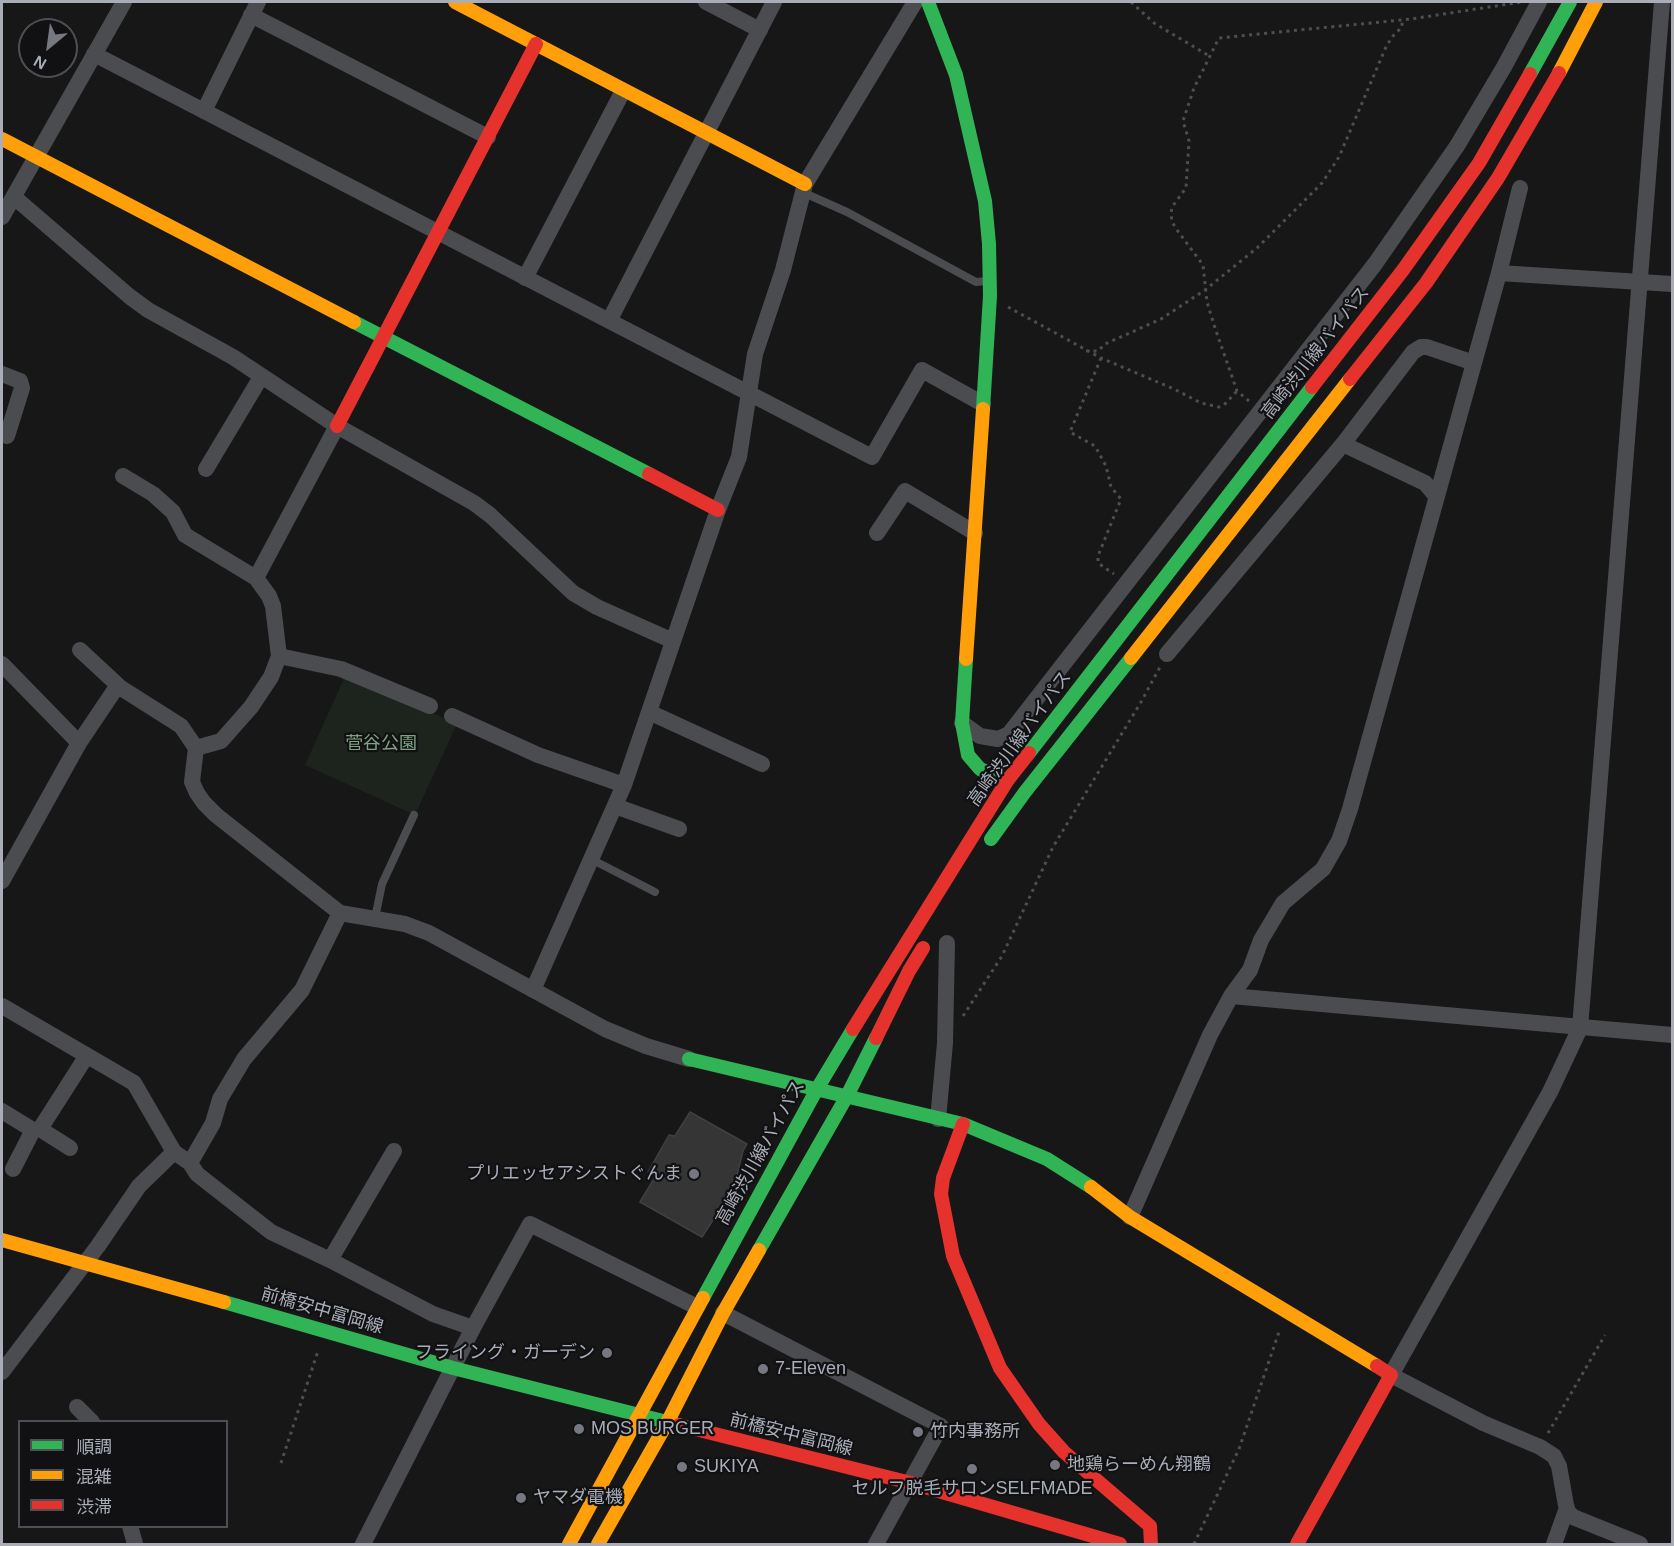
<!DOCTYPE html>
<meta charset="utf-8">
<style>
body{margin:0}
#map{position:relative;width:1674px;height:1546px;overflow:hidden;background:#171717;font-family:Arial,"Noto Sans JP",sans-serif}
canvas{display:block}
.frame{position:absolute;inset:0;border:3px solid #a8adb8;pointer-events:none}
.legend{position:absolute;left:18px;top:1420px;width:210px;height:108px;box-sizing:border-box;background:#111113;border:2px solid #4d4f55;margin:0;padding:8px 10px;list-style:none;font-size:18px;color:#a8adb8}
.legend li{display:flex;align-items:center;gap:12px;height:30px}
.legend b{width:30px;border:2px solid #4d4f55}
.north{position:absolute;left:18px;top:18px;width:60px;height:60px;box-sizing:border-box;background:#111113;border:2px solid #4d4f55;border-radius:50%;rotate:209deg;font-size:16px;font-weight:700;line-height:24px;text-align:center;color:#a8adb8}
.north::after{content:'';display:block;margin:auto;width:21px;height:27px;background:#757880;clip-path:polygon(50% 0,100% 100%,50% 72%,0 100%)}
</style>
<div id="map">
<canvas width="1674" height="1546"></canvas>
<div class="frame"></div>
<ul class="legend">
<li><b style="height:8px;background:#30b455"></b>順調</li>
<li><b style="height:8px;background:#ff9f0a"></b>混雑</li>
<li><b style="height:8px;background:#e5322d"></b>渋滞</li>
</ul>
<div class="north">N</div>
</div>
<script>
const ctx = document.querySelector('canvas').getContext('2d');
ctx.lineJoin = 'round';
function fill(path, color) { ctx.fillStyle = color; ctx.fill(path, 'evenodd'); }
const shape = rows => new Path2D(rows.map(r => 'M' + r).join(''));
function trace(path, color, width, dash) { ctx.strokeStyle = color; ctx.lineWidth = width; ctx.lineCap = dash ? 'butt' : 'round'; ctx.setLineDash(dash || []); ctx.stroke(path); }
function drawText(font, color, halo, rows, align = 'center') {
  ctx.font = font + ' Arial,"Noto Sans JP",sans-serif'; ctx.lineWidth = 4.5; ctx.setLineDash([]); ctx.textBaseline = 'middle'; ctx.strokeStyle = halo; ctx.fillStyle = color; for (const [text, x, y, turn = 0] of rows) {
    ctx.save(); ctx.translate(x, y); ctx.rotate((+turn || 0) * Math.PI / 180); ctx.textAlign = isNaN(turn) ? turn : align; if (halo) ctx.strokeText(text, 0, 0); ctx.fillText(text, 0, 0); ctx.restore();
  }
}
const green = shape([
 [346,674,457,724,415,815,305,765]
]);
const building = shape([
 [690,1112,747,1144,743,1151,734,1187,702,1237,640,1202,655,1177,648,1172,669,1135,675,1136,690,1112]
]);
const path = shape([
 [1131,2,1154,23,1211,57],
 [1008,307,1101,358,1174,389,1201,403,1219,407,1224,405,1237,391],
 [1086,351,1098,351,1105,344,1161,319,1205,290,1257,248,1322,183,1339,157,1386,47,1392,37,1402,27,1402,20],
 [1101,358,1070,432,1095,446,1106,466,1111,487,1121,499,1098,556,1098,563,1114,574],
 [1249,401,1237,391,1215,328,1207,302,1203,265,1177,230,1172,222,1171,214,1172,207,1186,188,1189,141,1183,121,1194,88,1219,38,1411,19,1522,2],
 [963,1016,1002,956,1053,847,1141,702,1160,667],
 [1548,1433,1605,1335],
 [281,1463,318,1351],
 [1194,1544,1239,1449,1280,1329]
]);
const lane = shape([
 [802,192,847,212,976,282,987,281],
 [591,859,655,892],
 [375,918,382,884,414,815]
]);
const street = shape([
 [706,2,760,30],
 [251,15,488,137],
 [94,54,872,457,922,370,983,404],
 [204,111,258,2],
 [14,197,129,296,148,310,233,357,337,426,256,578],
 [2,217,124,2],
 [1499,273,1672,284],
 [525,278,623,91],
 [609,321,774,2],
 [2,374,20,381,22,388,7,436],
 [337,426,474,503,490,515,573,593,597,607,673,641],
 [1343,444,1425,483,1437,497],
 [206,469,261,377],
 [123,476,153,494,173,512,185,535,256,578,269,596,273,606,279,656,271,677,251,707,221,741,196,748,192,782,197,793,204,803,216,815,340,913,405,924,429,933,605,1029,646,1046,689,1059],
 [877,533,905,491,975,533],
 [80,650,121,688],
 [1167,654,1343,444,1413,352,1421,347,1427,347,1474,363],
 [279,656,341,669,430,706],
 [2,664,79,743],
 [649,712,762,764],
 [452,716,538,755,624,785],
 [962,723,980,736,998,739,1009,734,1375,264,1457,146,1504,67,1539,2],
 [615,806,679,829],
 [2,881,79,743,114,691,121,688,181,726,196,748],
 [533,990,624,785,718,510,739,457,755,354,783,270,805,184,915,2],
 [1231,996,1672,1035],
 [2,1006,134,1083,174,1152,190,1163,197,1174,271,1232,330,1260,433,1314,473,1328],
 [2,1111,33,1130],
 [938,1119,945,1043,947,943],
 [40,1129,70,1148],
 [190,1163,213,1123,220,1099,244,1059,302,990,340,913],
 [13,1169,33,1130,40,1129,86,1057],
 [1130,1217,1210,1035,1231,996,1250,970,1261,940,1283,903,1323,869,1339,841,1350,809,1499,273,1520,188],
 [330,1260,394,1151],
 [723,1313,941,1426,876,1544],
 [2,1372,98,1246,139,1186,174,1152],
 [77,1407,92,1422],
 [130,1526,135,1544],
 [363,1544,473,1328,530,1224,697,1307],
 [1554,1544,1567,1508],
 [1640,1544,1573,1517,1567,1511,1559,1466,1554,1456,1540,1447,1483,1423,1391,1375,1550,1092,1580,1028,1662,2]
]);
const fast = shape([
 [928,2,956,75,985,201,989,244,990,296,983,409],
 [1530,74,1570,2],
 [354,322,649,474],
 [966,659,962,723,968,755,980,769,1007,781],
 [1029,753,1312,387],
 [991,839,1025,792,1131,658],
 [689,1059,963,1124,1047,1159,1091,1187],
 [759,1250,847,1096,876,1038],
 [703,1298,817,1089,853,1029],
 [224,1302,453,1368,679,1425]
]);
const slow = shape([
 [455,2,805,184],
 [1559,73,1596,2],
 [2,139,354,322],
 [1131,658,1350,379],
 [966,659,983,409],
 [1091,1187,1130,1217,1377,1366],
 [2,1240,224,1302],
 [569,1544,703,1298],
 [598,1544,667,1423,723,1313,759,1250]
]);
const jam = shape([
 [1350,379,1426,283,1498,178,1559,73],
 [1312,387,1403,270,1479,163,1530,74],
 [337,426,536,44],
 [649,474,718,510],
 [853,1029,1007,781,1029,753],
 [876,1038,909,971,923,948],
 [963,1124,943,1178,941,1194,953,1256,1000,1368,1039,1424,1064,1452,1150,1526,1151,1544],
 [679,1425,911,1483,1120,1544],
 [1297,1544,1391,1375,1377,1366]
]);
const markers = [
 [694,1174,6,"#757880"],
 [607,1353,6,"#757880"],
 [763,1369,6,"#757880"],
 [579,1429,6,"#757880"],
 [918,1432,6,"#757880"],
 [1055,1465,6,"#757880"],
 [682,1467,6,"#757880"],
 [972,1469,6,"#757880"],
 [521,1498,6,"#757880"]
];
const streetNames = [
 ["高崎渋川線バイパス",1316,353,-52],
 ["高崎渋川線バイパス",1020,739,-54],
 ["高崎渋川線バイパス",761,1153,-61],
 ["前橋安中富岡線",322,1311,16],
 ["前橋安中富岡線",791,1435,14]
];
const parkNames = [
 ["菅谷公園",381,744]
];
const poiNames = [
 ["プリエッセアシストぐんま",682,1174,"right"],
 ["フライング・ガーデン",595,1353,"right"],
 ["7-Eleven",775,1369],
 ["MOS BURGER",591,1429],
 ["竹内事務所",930,1432],
 ["地鶏らーめん翔鶴",1067,1465],
 ["SUKIYA",694,1467],
 ["セルフ脱毛サロンSELFMADE",972,1489,"center"],
 ["ヤマダ電機",533,1498]
];
fill(green, '#1d241e');
fill(building, '#353536');
trace(building, '#3f4043', 1.5);
trace(path, '#4d4e52', 3, [3, 4.5]);
trace(lane, '#4b4c50', 8);
trace(street, '#4b4c50', 16);
trace(fast, '#30b455', 14);
trace(slow, '#ff9f0a', 14);
trace(jam, '#e5322d', 14);
for (const [x, y, r, color] of markers) { const dot = new Path2D(); dot.arc(x, y, r, 0, 2 * Math.PI); ctx.fillStyle = color; ctx.fill(dot); trace(dot, '#111113', 2); }
drawText('18px', '#a8adb8', '#111113', streetNames);
drawText('18px', '#7fa381', '#111113', parkNames);
drawText('18px', '#a8adb8', '#111113', poiNames, 'left');
</script>
